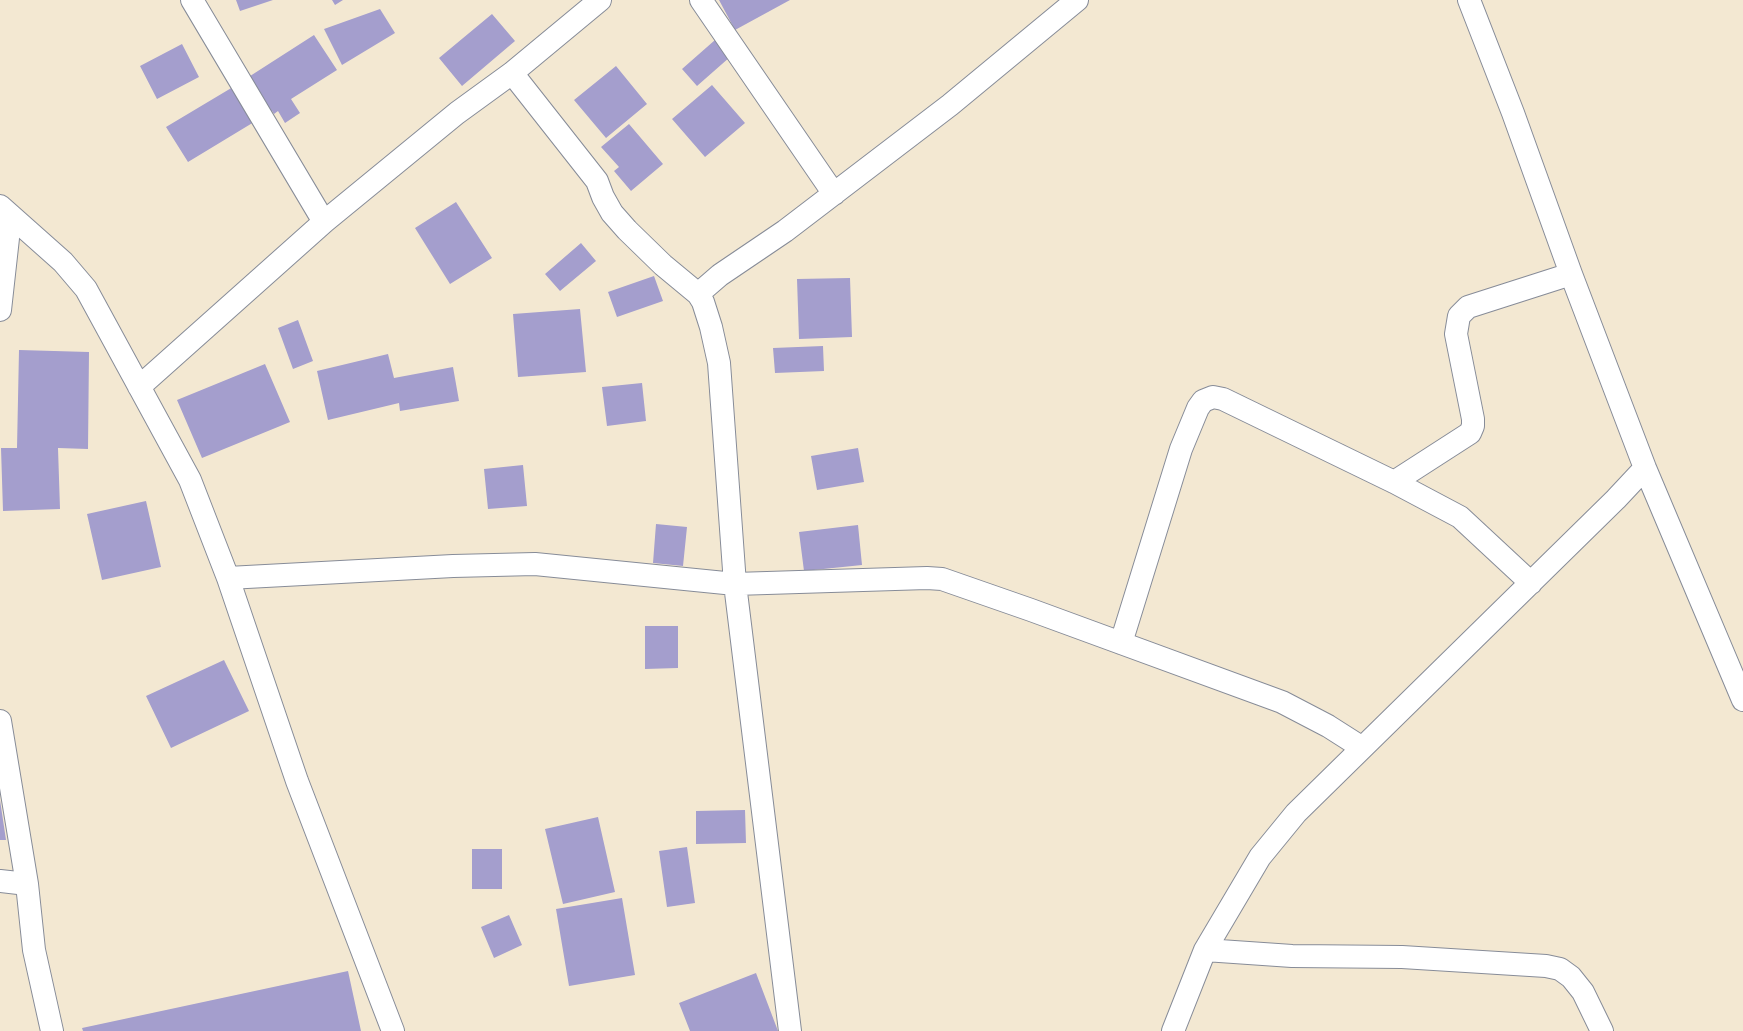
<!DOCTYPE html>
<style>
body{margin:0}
canvas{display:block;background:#f3e8d2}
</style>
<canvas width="1743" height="1031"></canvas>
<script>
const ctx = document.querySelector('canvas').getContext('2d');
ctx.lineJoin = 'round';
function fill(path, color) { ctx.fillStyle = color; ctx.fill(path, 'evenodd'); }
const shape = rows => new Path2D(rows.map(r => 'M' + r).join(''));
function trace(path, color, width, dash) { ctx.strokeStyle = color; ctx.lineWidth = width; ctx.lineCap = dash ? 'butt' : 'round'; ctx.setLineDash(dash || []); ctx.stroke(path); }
const building = shape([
 [236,0,273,0,240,11],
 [332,0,343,0,335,5],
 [719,0,790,0,735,30],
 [380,9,395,33,342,65,324,29],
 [492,14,515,41,462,86,439,58],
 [314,35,337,70,291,99,300,113,285,123,278,111,274,114,272,111,270,112,247,78],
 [715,40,730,57,697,86,682,69],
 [182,44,199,77,157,99,140,66],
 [616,66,647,104,606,138,574,100],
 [238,84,259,119,188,162,166,127],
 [712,85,745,123,705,157,672,119],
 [629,124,663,164,631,191,614,171,619,167,601,147],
 [456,202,492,258,450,284,415,228],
 [581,243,596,261,560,291,545,274],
 [654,276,663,301,617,317,608,292],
 [850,278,852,337,799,339,797,279],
 [580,309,586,372,518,377,513,314],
 [298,320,313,361,293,369,278,328],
 [823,346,824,371,775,373,773,348],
 [19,350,89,352,88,449,58,448,60,509,3,511,1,448,17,448],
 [388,354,394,378,453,367,459,401,400,411,399,403,328,420,317,371],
 [265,364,290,422,202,458,177,400],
 [642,383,646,421,607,426,602,387],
 [858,448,864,482,817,490,811,456],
 [523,465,527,506,488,509,484,469],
 [146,501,161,567,102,580,87,514],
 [656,524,687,527,683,566,653,563],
 [858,525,862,565,804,571,799,532],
 [645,626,678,626,678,668,645,669],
 [224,660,249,711,171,748,146,696],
 [0,800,6,840,0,840],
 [745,810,746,843,696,844,696,811],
 [598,817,615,892,563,904,545,829],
 [687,847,695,903,667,907,659,851],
 [472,849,502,849,502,889,472,889],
 [622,898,635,975,569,986,556,909],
 [509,915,522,945,494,958,481,927],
 [348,971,361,1031,83,1031,82,1028],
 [756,973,778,1031,690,1031,679,1003]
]);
const minor = shape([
 [192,0,324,222],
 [701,0,834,194],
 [1469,0,1513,113,1571,274,1645,468,1743,700],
 [512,73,597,181,603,197,612,213,627,230,663,265,698,294,703,302,711,327,719,363,735,584,790,1031],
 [0,206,63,262,86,289,190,480,228,578,297,781,393,1031],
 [698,294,720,275,785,231,950,105,1077,0],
 [0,310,8,238,4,210],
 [139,387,324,222,457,113,512,73,600,0],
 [1394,482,1470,433,1473,426,1473,419,1456,334,1459,316,1468,307,1571,274],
 [228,578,453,566,535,564,735,584,927,578,942,579,1031,610,1282,702,1328,726,1361,747],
 [1121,643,1181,449,1198,408,1203,401,1213,397,1223,399,1394,482,1460,517,1531,583],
 [0,721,27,884,34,950,52,1031],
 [0,881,27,884],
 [1205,950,1292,956,1402,957,1546,966,1560,969,1571,977,1583,992,1602,1031],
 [1173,1031,1205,950,1260,857,1296,813,1616,499,1645,468]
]);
fill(building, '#a49ecd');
trace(minor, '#878c98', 24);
trace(minor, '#fff', 22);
</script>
